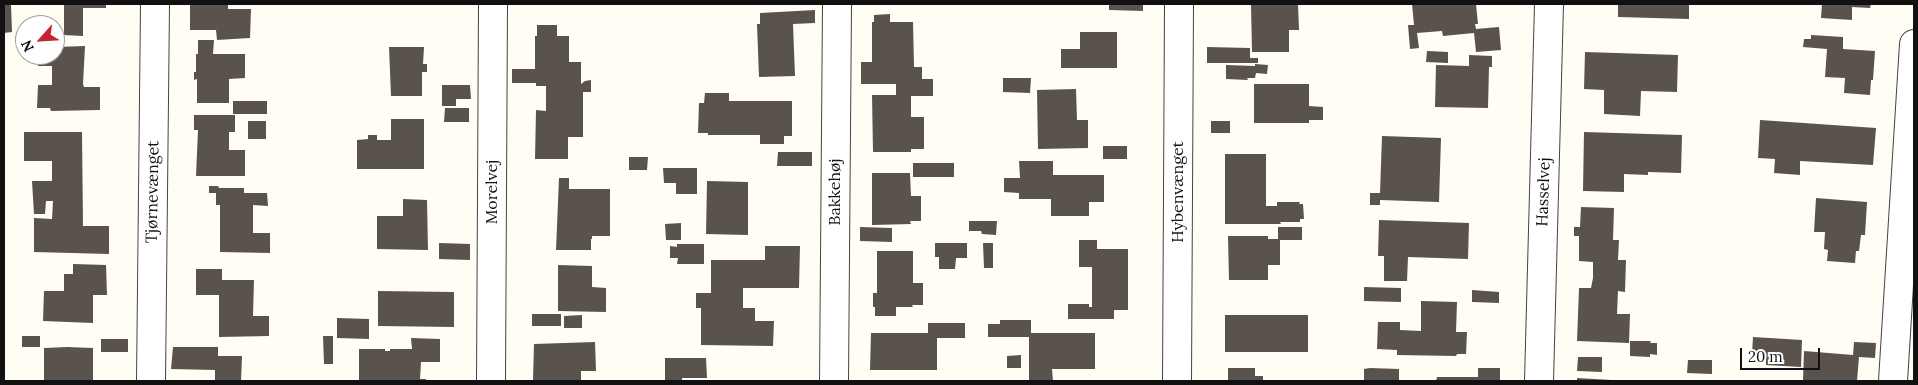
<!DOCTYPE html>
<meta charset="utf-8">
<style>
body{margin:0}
#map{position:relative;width:1918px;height:385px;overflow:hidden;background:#fffdf4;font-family:Lora,serif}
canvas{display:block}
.frame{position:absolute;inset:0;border:5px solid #111;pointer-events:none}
.north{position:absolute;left:15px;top:15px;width:50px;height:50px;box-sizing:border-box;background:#fff;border:1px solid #a0a0a0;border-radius:50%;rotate:244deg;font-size:14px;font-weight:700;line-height:20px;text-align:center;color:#111}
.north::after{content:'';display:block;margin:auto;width:18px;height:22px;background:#c42530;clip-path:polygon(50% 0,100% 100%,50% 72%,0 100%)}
.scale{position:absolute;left:1740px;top:348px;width:80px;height:22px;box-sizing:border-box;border:2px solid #111;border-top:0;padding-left:6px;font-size:15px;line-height:18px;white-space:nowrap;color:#111;-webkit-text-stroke:4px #fff;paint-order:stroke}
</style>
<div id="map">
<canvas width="1918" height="385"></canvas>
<div class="frame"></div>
<div class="north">N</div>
<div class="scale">20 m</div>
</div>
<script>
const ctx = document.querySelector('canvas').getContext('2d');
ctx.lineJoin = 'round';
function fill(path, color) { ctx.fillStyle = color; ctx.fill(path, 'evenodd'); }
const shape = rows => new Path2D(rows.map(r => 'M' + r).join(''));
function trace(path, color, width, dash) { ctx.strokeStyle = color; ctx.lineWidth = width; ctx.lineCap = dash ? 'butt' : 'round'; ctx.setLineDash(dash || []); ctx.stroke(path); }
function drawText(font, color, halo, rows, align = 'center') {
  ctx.font = font + ' Lora,serif'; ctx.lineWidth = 5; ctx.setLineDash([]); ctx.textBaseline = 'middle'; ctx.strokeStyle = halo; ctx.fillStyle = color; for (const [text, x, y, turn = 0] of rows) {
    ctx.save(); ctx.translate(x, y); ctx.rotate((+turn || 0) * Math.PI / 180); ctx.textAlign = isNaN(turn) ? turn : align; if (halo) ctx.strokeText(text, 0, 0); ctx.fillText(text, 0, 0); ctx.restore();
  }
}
const building = shape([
 [4,4,11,4,12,32,4,33],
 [64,4,106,4,106,8,83,8,83,36,64,35],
 [190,4,228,4,228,9,251,9,250,38,217,40,216,30,190,30],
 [1109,4,1143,4,1143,11,1109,10],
 [1251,4,1298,4,1299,30,1289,30,1289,52,1252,52],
 [1412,4,1476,4,1478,24,1475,24,1476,29,1499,27,1501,50,1476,52,1474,33,1443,36,1442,31,1417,33,1419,48,1410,49,1408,25,1414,25],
 [1618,4,1689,4,1689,19,1618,17],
 [1822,4,1871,4,1870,8,1852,7,1852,20,1821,18],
 [815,10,815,23,793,24,795,76,759,77,757,24,760,24,760,13],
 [890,14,890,22,913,22,914,67,922,67,922,79,933,79,933,96,911,96,911,117,924,117,924,149,911,149,911,152,873,152,872,95,896,95,896,84,861,84,861,62,872,62,872,22,874,22,874,15],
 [537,25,557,25,557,36,569,36,569,62,581,62,581,84,585,81,591,80,591,92,583,92,583,137,568,137,568,159,535,159,536,110,546,111,546,86,536,86,536,83,512,83,512,69,535,69,535,36,537,36],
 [1080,32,1117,32,1117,68,1061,68,1061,49,1080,49],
 [1811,35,1843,37,1843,49,1875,51,1873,80,1871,80,1870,95,1844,93,1845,78,1825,77,1827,49,1803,47,1804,39,1811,39],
 [198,40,214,40,213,54,245,54,245,78,229,79,229,103,197,103,197,79,194,80,194,72,196,72,196,54,198,54],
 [85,46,83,84,84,87,100,87,100,110,51,111,50,108,37,108,38,85,52,85,52,66,38,66,38,63,36,63,36,55,55,55,55,47],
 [389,47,424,47,423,64,427,64,427,72,422,72,422,96,391,96],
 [1207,47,1250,48,1250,58,1258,58,1258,63,1207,63],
 [1427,51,1448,52,1448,63,1426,62],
 [1585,52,1678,55,1677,92,1641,91,1640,116,1604,114,1604,90,1584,89],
 [1469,55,1492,56,1492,67,1489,67,1488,108,1435,107,1436,65,1469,66],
 [1255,64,1268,65,1267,74,1256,73,1255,78,1247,78,1248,80,1226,79,1226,65,1255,66],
 [1003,78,1031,78,1030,93,1003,92],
 [1254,84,1309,84,1309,106,1323,107,1323,120,1309,120,1309,123,1254,123],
 [442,85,470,85,471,99,456,99,456,106,442,106],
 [1076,89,1077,120,1088,120,1088,148,1038,149,1037,90],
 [705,93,729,93,729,101,792,101,792,136,784,136,784,144,760,144,760,135,708,135,708,133,698,133,699,103,704,103],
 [233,101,267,101,267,114,233,114],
 [445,108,469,108,469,122,444,122],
 [194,115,235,115,235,132,229,132,229,150,245,150,245,176,196,176,198,130,194,130],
 [391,119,424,119,424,169,357,169,357,140,368,139,368,135,377,135,377,140,391,140],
 [1760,120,1876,128,1873,165,1800,161,1800,175,1774,173,1775,159,1758,158],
 [248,121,266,121,266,139,248,139],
 [1211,121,1230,121,1230,133,1211,133],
 [24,132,82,132,83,226,109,226,109,254,34,252,34,218,52,219,53,201,46,201,45,214,34,214,32,181,52,181,52,161,24,161],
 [1584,132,1682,135,1681,173,1648,172,1648,175,1624,174,1624,192,1583,191],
 [1382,136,1441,138,1439,202,1380,200,1380,205,1370,205,1370,193,1380,193],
 [1103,146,1127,146,1127,159,1103,159],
 [778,152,812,152,812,166,777,166],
 [1225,154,1266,154,1266,206,1277,206,1277,202,1300,202,1299,204,1303,204,1304,219,1300,219,1300,222,1280,222,1281,224,1225,224],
 [629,157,648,157,647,170,629,170],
 [1019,161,1053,161,1053,175,1104,175,1104,202,1089,202,1089,216,1051,216,1051,199,1019,199,1019,193,1004,192,1004,178,1020,178],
 [913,163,954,163,954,177,913,177],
 [663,168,697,168,697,194,676,194,676,183,664,183],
 [872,173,910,173,911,196,921,196,921,221,910,221,911,224,872,225],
 [559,178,569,178,569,189,610,189,610,236,592,236,592,239,591,239,591,250,556,250],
 [707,181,748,182,748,235,706,234],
 [209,186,218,186,219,188,244,188,244,193,267,193,268,206,253,205,253,233,270,233,270,253,220,252,220,205,216,205,216,193,209,193],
 [1816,198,1867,202,1865,235,1861,235,1859,251,1856,251,1855,263,1827,261,1828,250,1824,249,1825,232,1814,232],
 [403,199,427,200,428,250,377,249,377,216,403,216],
 [1581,207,1614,208,1613,240,1619,240,1618,260,1626,260,1625,292,1618,291,1617,314,1630,314,1629,343,1577,341,1579,288,1591,288,1593,278,1593,262,1579,261,1579,236,1574,236,1574,227,1580,227],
 [1379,220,1469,223,1468,259,1408,257,1407,281,1384,281,1384,256,1378,256],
 [969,221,997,221,996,235,982,234,981,231,969,231],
 [681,223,681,240,666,240,665,224],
 [860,227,892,228,892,242,860,241],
 [1278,227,1302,227,1302,240,1280,240,1280,265,1268,265,1268,280,1229,280,1228,236,1268,236,1268,239,1278,239],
 [1079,240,1097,240,1097,249,1128,249,1128,310,1114,310,1114,319,1068,319,1068,304,1089,304,1089,307,1092,307,1092,267,1079,267],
 [439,243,470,244,470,260,439,259],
 [935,243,967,243,967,258,956,258,955,269,939,269,939,257,935,257],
 [983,243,993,243,993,268,984,268],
 [677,244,704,244,704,264,677,264,678,258,670,258,670,246,677,247],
 [765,246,800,246,799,288,743,288,743,308,755,308,755,321,774,321,773,346,701,345,701,308,696,308,696,293,711,293,711,260,765,260],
 [877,251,913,251,913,283,923,283,923,305,912,305,913,307,896,307,896,316,875,316,875,307,873,307,873,293,877,293],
 [73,264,106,265,107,295,93,295,93,323,43,321,44,291,64,291,64,274,73,274],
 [558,265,592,266,592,287,606,288,606,312,558,311],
 [196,269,222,269,222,280,254,280,253,316,269,316,269,336,219,337,219,295,196,295],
 [1364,287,1401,288,1401,302,1364,301],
 [1472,290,1499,292,1499,303,1472,302],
 [378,291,454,292,454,327,378,326],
 [1421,301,1457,302,1456,332,1467,332,1466,354,1457,354,1456,356,1397,355,1397,350,1377,349,1378,322,1400,322,1400,330,1421,331],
 [532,314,561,314,561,326,532,326],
 [582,315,582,328,564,328,564,316],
 [1225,315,1308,315,1308,352,1225,352],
 [337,318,369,319,369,339,337,338],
 [1000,320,1031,320,1031,333,1095,333,1095,369,1052,369,1053,381,1029,381,1029,337,988,337,988,324,1000,324],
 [928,323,965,323,965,338,937,338,937,370,870,370,871,333,928,333],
 [22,336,40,336,40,347,22,347],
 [323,336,333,336,333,364,324,364],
 [1753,337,1802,340,1801,367,1766,365,1766,355,1752,354],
 [411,338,440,339,440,362,421,362,420,379,426,379,426,381,359,381,359,349,385,349,385,351,390,351,390,349,412,349],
 [101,339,128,339,128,352,101,352],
 [1630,341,1651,341,1650,343,1657,343,1657,355,1650,354,1650,357,1630,356],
 [595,342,596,371,581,371,581,381,533,381,534,344],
 [1854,342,1876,343,1875,358,1859,357,1857,381,1803,381,1804,351,1853,355],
 [67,347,93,348,93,381,44,381,44,348],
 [173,347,218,347,218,356,242,356,241,381,215,381,215,370,171,369],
 [1021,355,1021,368,1007,368,1007,356],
 [1578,357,1602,357,1602,372,1577,371],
 [665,358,706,358,707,378,682,378,682,381,665,381],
 [1688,360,1712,360,1712,374,1687,373],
 [1228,368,1255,368,1255,376,1263,376,1263,381,1228,381],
 [1370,368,1399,369,1399,381,1364,381,1364,369],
 [1478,368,1500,368,1500,381,1436,381,1437,377,1478,377],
 [1577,378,1612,380,1612,381,1577,381]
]);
const minor = shape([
 [151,381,155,4],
 [491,381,493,4],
 [834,381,837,4],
 [1177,381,1179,4],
 [1539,381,1549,4],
 [1893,381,1914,44]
]);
const streetNames = [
 ["Tjørnevænget",153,192,-89],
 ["Morelvej",492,192,-90],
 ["Bakkehøj",835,192,-90],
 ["Hybenvænget",1178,192,-90],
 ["Hasselvej",1544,192,-88]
];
fill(building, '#5a524d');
trace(minor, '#444', 30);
trace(minor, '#fff', 28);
drawText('16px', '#111', '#fff', streetNames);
</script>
